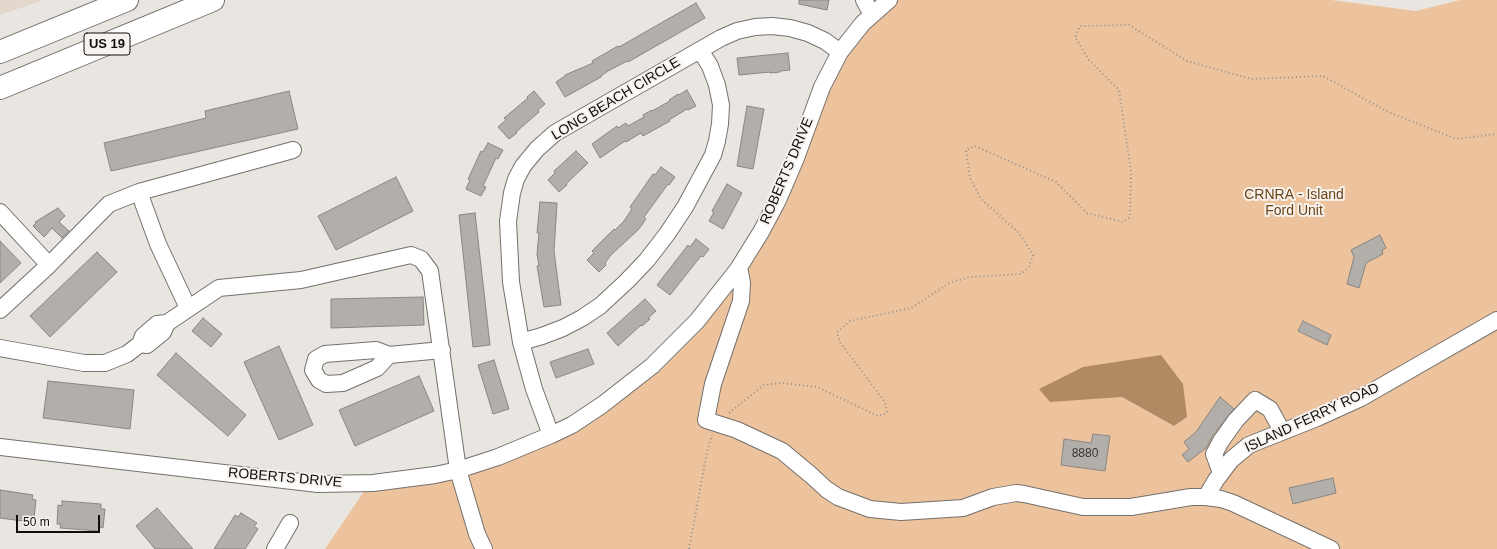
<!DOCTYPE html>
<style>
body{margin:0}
#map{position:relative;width:1497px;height:549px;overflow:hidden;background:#e9e5e0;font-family:Arial,sans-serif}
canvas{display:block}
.scale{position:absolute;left:16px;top:515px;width:84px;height:18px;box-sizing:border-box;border:2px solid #100e0d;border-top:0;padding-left:5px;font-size:12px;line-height:14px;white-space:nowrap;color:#100e0d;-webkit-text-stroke:3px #f7f2ed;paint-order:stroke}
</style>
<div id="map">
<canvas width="1497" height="549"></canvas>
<div class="scale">50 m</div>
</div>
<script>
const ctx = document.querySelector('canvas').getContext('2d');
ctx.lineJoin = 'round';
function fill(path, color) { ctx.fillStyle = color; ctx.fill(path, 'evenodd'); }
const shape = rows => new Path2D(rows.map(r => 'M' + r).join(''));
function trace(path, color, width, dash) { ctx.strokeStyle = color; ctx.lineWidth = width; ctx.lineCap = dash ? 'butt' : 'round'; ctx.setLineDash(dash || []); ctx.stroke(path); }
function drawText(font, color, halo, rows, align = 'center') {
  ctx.font = font + ' Arial,sans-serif'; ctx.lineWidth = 4; ctx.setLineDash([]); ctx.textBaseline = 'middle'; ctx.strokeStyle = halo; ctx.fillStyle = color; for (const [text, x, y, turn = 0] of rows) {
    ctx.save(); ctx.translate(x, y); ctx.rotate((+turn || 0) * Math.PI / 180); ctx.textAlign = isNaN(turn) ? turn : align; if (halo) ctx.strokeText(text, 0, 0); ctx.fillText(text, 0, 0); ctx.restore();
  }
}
const built = shape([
 [0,0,44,0,0,15]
]);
const green = shape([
 [896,0,1331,0,1416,11,1460,0,1497,0,1497,549,325,549,369,484,521,450,603,403,693,325,752,246,847,43],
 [1122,397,1187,417,1174,426]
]);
const water = shape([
 [1161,355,1183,384,1187,417,1174,426,1122,397,1050,402,1039,389,1083,367]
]);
const building = shape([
 [799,0,829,0,827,10,799,4,799,0],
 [696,3,705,18,628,62,627,61,608,71,601,76,601,77,565,97,556,82,565,76,565,75,593,63,592,61,618,46,619,47,696,3],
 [788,53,790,70,780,71,780,72,770,73,770,72,739,75,737,58,788,53],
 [687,90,696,106,688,110,687,109,669,120,670,121,643,136,641,133,626,142,625,141,600,158,592,144,617,126,618,128,626,123,628,126,644,117,643,115,652,110,652,111,670,101,669,100,678,94,679,95,687,90],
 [289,91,298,129,111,171,104,143,206,118,205,111,289,91],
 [534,91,545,104,538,110,539,112,516,132,517,133,509,139,498,127,506,120,504,118,528,98,527,97,534,91],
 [747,106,764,109,753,169,737,166,747,106],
 [488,143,503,150,498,159,496,158,483,186,486,187,481,196,466,189,470,180,468,179,481,151,483,152,488,143],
 [576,151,588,163,566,184,567,185,559,192,548,180,555,173,554,171,576,151],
 [661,167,675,177,669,185,668,184,644,217,646,219,639,229,611,255,605,263,606,265,599,272,587,260,594,253,592,251,614,229,615,230,624,221,632,209,630,207,653,174,655,175,661,167],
 [396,177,413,211,336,250,318,216,396,177],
 [727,184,742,193,723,229,709,221,714,212,712,211,727,184],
 [540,202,557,203,554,251,561,305,544,307,537,266,539,266,537,254,539,233,537,233,540,202],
 [58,208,65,216,59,222,69,231,62,238,52,228,44,237,33,226,36,223,35,222,58,208],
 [475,213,490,345,473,347,459,215,475,213],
 [1380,235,1386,248,1382,250,1383,254,1366,263,1359,288,1347,284,1354,257,1351,250,1380,235],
 [696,239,709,249,703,257,701,256,670,295,657,285,688,245,690,247,696,239],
 [0,241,21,263,0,283,0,241],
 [97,252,117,272,50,337,30,316,97,252],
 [423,297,424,325,331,328,331,299,423,297],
 [645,299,656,311,648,318,650,319,642,326,641,325,618,346,607,333,645,299],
 [203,318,222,334,211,347,192,331,203,318],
 [1303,321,1331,335,1327,345,1298,331,1303,321],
 [279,346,313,425,279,440,244,362,279,346],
 [588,349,594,364,556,378,550,362,588,349],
 [176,353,246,415,228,436,157,375,176,353],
 [494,360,509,409,493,414,478,365,494,360],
 [419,376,434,411,355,446,339,410,419,376],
 [48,381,134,390,130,429,43,418,48,381],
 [1220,397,1234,409,1213,435,1206,448,1188,462,1182,455,1189,449,1184,442,1196,432,1220,397],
 [1093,434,1110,436,1105,471,1061,465,1064,439,1091,443,1093,434],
 [1333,478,1336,493,1293,504,1289,488,1333,478],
 [0,490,33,495,32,499,36,500,34,518,30,517,30,522,0,518,0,490],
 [62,501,101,504,101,509,105,509,103,528,100,527,99,531,60,528,61,524,57,524,58,505,62,506,62,501],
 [157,508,193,549,155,549,136,526,157,508],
 [241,513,257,523,254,526,258,529,245,549,214,549,235,515,238,517,241,513]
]);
const path = shape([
 [729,413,764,385,782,383,817,387,878,416,887,413,885,402,840,342,837,332,850,321,911,308,951,282,970,277,1021,274,1029,267,1033,255,1019,233,981,199,970,178,966,150,975,146,1056,182,1087,213,1123,222,1130,217,1131,172,1119,90,1089,60,1075,37,1080,26,1129,25,1187,61,1251,79,1323,76,1386,111,1456,139,1497,134],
 [689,549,707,452,712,435]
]);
const minor = shape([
 [864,0,872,15],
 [139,192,158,244,188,308],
 [0,212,49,265],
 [738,269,740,272,742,283,741,301,713,384,706,420,737,430,782,451,812,476,826,489,838,497,870,509,901,512,963,508,993,497,1016,493,1024,494,1083,507,1131,507,1191,497,1206,497,1221,499,1233,503,1331,549],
 [0,310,49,265,109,204,139,192,293,150],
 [167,323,219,288,301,280,411,255,421,259,430,271,458,470,477,534,484,549],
 [521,342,542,336,563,328,582,318,600,306,627,281,647,260,667,234,685,207,713,155,717,141,720,124,721,105,717,85,710,66,700,50],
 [0,348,84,363,105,363,127,354,140,344,143,336,157,324,167,323,163,332,147,345,140,344],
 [389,355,377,368,343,383,326,384,319,380,313,370,316,359,325,354,376,350,389,355,442,350],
 [551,435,534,389,521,342,511,282,508,221,512,193,516,179,523,166,537,149,555,133,721,38,737,31,755,27,772,26,790,28,808,33,825,41,840,52],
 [0,447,318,484,373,483,435,475,458,470,498,457,551,435,572,425,602,405,652,366,697,321,738,269,761,232,778,200,796,158,822,87,840,52,863,23,889,0],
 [1221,473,1214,454,1221,441,1236,420,1255,400,1270,409,1282,431],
 [1206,497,1216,480,1231,460,1249,445,1317,418,1361,398,1497,320],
 [275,549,290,523]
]);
const highway = shape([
 [0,52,127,0],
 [0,88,213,0]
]);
const numberNames = [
 ["8880",1085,454]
];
const shields = [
 [107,44,46]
];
const shieldNames = [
 ["US 19",107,44]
];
const streetNames = [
 ["LONG BEACH CIRCLE",616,99,-31],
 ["ROBERTS DRIVE",787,171,-67],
 ["ISLAND FERRY ROAD",1312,418,-25],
 ["ROBERTS DRIVE",285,478,5]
];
const parkNames = [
 ["CRNRA - Island",1294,195],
 ["Ford Unit",1294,211]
];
fill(built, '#e3d8ce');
fill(green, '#ecc39d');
fill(water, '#b18a64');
fill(building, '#b2aeaa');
trace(building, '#8a8682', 1);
trace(minor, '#74706c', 18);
trace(highway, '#74706c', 24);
trace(path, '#94918d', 2, [1, 3]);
trace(minor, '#fff', 16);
trace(highway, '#fff', 22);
drawText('12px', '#383634', null, numberNames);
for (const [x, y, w] of shields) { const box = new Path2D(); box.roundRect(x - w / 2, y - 11, w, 22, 3); ctx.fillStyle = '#f7f2ed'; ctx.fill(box); trace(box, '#100e0d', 1); }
drawText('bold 13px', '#100e0d', null, shieldNames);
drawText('14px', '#100e0d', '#f7f2ed', streetNames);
drawText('14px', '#6d4417', '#f7f2ed', parkNames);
</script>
